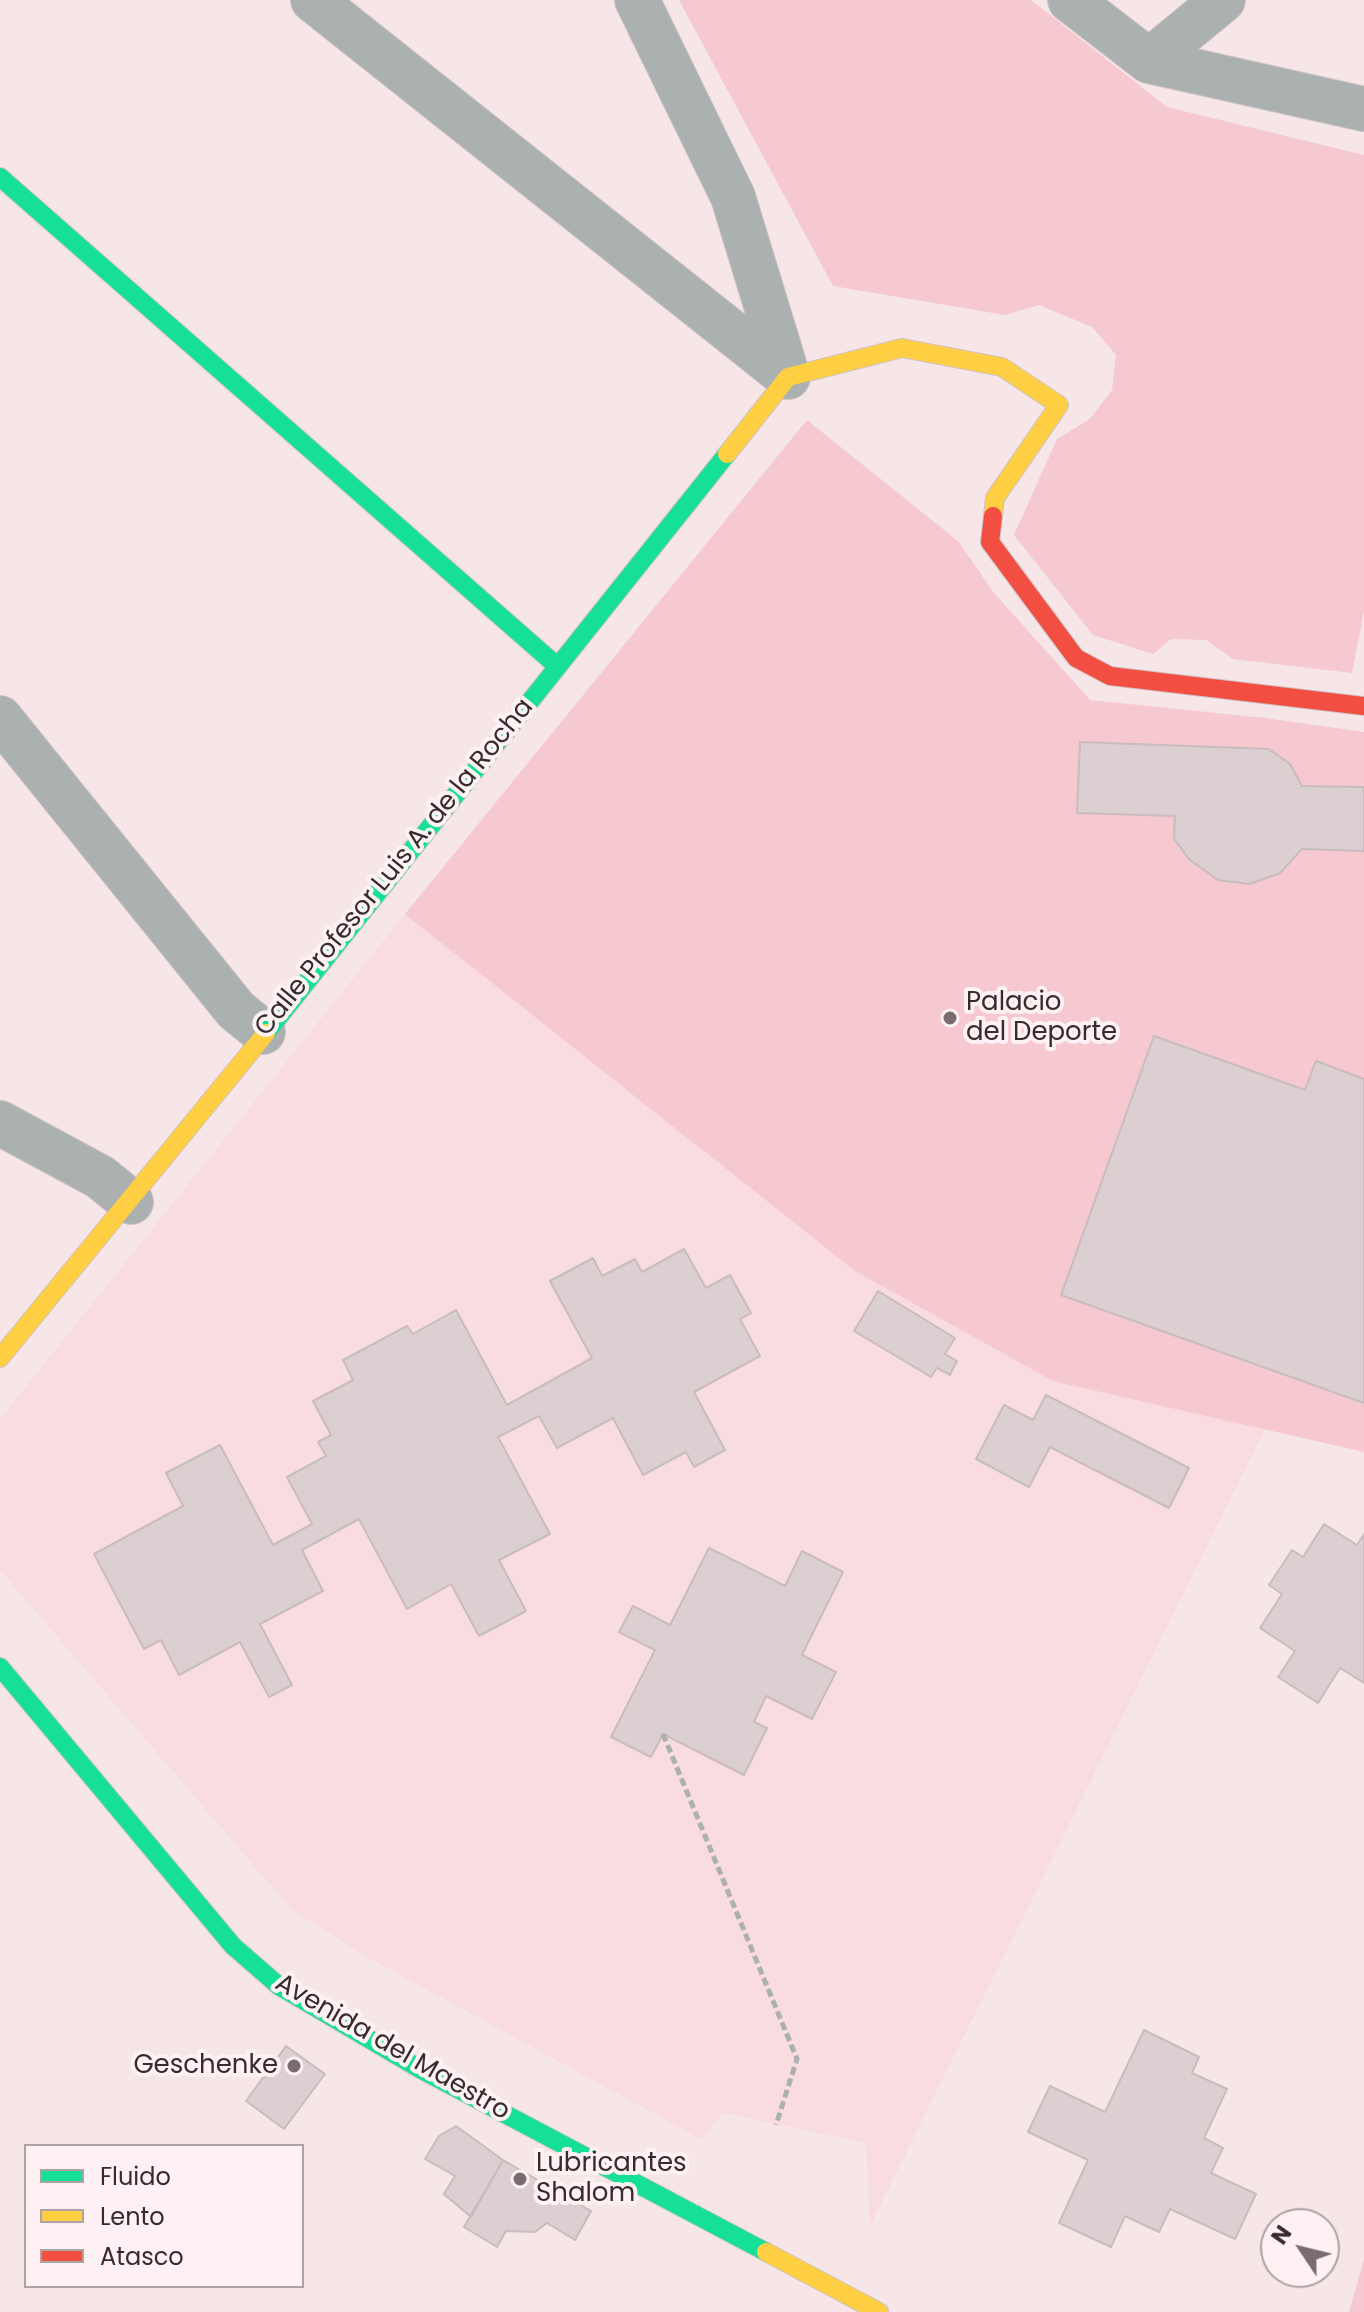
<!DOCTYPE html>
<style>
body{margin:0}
#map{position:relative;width:1364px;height:2312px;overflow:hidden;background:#f6e6e8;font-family:Poppins,sans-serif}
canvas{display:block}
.legend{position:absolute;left:24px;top:2144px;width:280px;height:144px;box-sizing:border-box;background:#fef1f3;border:2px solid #aea2a4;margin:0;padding:10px 14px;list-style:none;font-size:24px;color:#362b2d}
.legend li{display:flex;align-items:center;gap:16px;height:40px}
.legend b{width:40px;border:2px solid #aea2a4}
.north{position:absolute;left:1260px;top:2208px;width:80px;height:80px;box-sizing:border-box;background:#fef1f3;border:2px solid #aea2a4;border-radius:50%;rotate:305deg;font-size:22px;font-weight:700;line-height:32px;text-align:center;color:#362b2d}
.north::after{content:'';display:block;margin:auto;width:28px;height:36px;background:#796c6e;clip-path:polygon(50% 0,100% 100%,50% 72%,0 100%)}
</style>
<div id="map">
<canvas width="1364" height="2312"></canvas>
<ul class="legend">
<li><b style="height:10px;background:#16e098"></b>Fluido</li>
<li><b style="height:10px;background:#ffcf43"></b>Lento</li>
<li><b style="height:10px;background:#f24e42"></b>Atasco</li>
</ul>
<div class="north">N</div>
</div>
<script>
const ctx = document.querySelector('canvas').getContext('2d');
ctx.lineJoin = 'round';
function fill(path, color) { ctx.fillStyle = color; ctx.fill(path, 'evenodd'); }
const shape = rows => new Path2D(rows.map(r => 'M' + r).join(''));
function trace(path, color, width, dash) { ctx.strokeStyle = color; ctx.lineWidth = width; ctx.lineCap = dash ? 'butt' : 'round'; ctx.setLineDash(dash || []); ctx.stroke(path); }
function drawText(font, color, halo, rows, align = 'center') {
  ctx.font = font + ' Poppins,sans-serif'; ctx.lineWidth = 8; ctx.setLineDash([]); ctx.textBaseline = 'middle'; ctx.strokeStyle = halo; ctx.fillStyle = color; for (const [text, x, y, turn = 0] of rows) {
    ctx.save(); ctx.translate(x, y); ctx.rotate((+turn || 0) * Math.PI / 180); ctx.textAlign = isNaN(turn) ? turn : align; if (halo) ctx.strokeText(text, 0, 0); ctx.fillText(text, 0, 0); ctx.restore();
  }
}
const built = shape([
 [405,914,855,1271,1053,1381,1266,1427,870,2226,866,2143,723,2113,701,2139,360,1953,291,1909,0,1570,0,1419]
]);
const green = shape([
 [679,0,1031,0,1167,107,1364,155,1364,611,1352,673,1233,659,1206,640,1171,639,1153,654,1093,635,1014,535,1057,439,1090,419,1112,390,1116,355,1092,327,1039,305,1005,315,833,286],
 [807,420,958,541,994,593,1090,700,1265,718,1364,732,1364,1452,1053,1381,855,1271,405,914],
 [1364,2259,1364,2312,1349,2312]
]);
const building = shape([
 [1080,742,1269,749,1290,764,1302,786,1364,787,1364,851,1302,849,1280,873,1250,884,1218,880,1190,860,1174,839,1175,816,1077,813,1080,742],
 [1154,1036,1305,1090,1316,1061,1364,1079,1364,1403,1061,1295,1154,1036],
 [684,1249,706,1288,730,1275,751,1313,740,1319,760,1356,694,1392,725,1450,694,1467,686,1452,643,1475,613,1418,557,1448,539,1416,498,1437,550,1534,499,1560,526,1611,479,1636,451,1584,407,1609,359,1519,302,1550,323,1591,260,1624,292,1685,269,1697,240,1642,179,1675,161,1640,144,1649,94,1554,183,1506,166,1473,220,1445,273,1545,312,1524,287,1477,326,1456,318,1442,331,1435,313,1401,353,1380,343,1360,407,1326,413,1334,456,1310,507,1405,592,1358,550,1281,593,1258,602,1276,635,1259,642,1272,684,1249],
 [878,1291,955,1338,945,1354,957,1361,950,1375,937,1368,931,1377,854,1331,878,1291],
 [1046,1395,1189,1468,1169,1508,1050,1447,1029,1487,976,1459,1004,1405,1033,1420,1046,1395],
 [1324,1524,1357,1545,1364,1534,1364,1683,1340,1668,1318,1703,1278,1677,1295,1651,1260,1628,1282,1594,1269,1585,1292,1550,1303,1557,1324,1524],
 [709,1548,785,1586,802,1551,843,1572,802,1655,836,1672,812,1719,766,1696,754,1722,767,1728,744,1775,663,1734,651,1757,611,1737,655,1650,619,1632,633,1606,670,1625,709,1548],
 [1144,2030,1199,2057,1192,2073,1227,2089,1204,2138,1223,2148,1211,2173,1256,2194,1235,2239,1170,2209,1159,2232,1125,2216,1111,2247,1059,2223,1088,2160,1028,2132,1050,2086,1105,2112,1144,2030],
 [286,2046,325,2074,284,2129,246,2101,286,2046],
 [456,2126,503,2160,471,2217,444,2194,455,2176,425,2159,439,2136,456,2126],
 [503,2160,591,2211,575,2240,547,2223,535,2232,506,2231,497,2247,464,2227,503,2160]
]);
const path = shape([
 [663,1734,797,2059,776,2125]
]);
const street = shape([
 [313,0,788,377],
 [637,0,733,197,788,377],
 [1070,0,1149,61,1364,109],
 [1149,61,1223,0],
 [0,718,236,1010,263,1032],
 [0,1123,100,1177,131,1202]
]);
const fast = shape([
 [0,177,557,666],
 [266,1033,727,454],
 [0,1667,233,1946,279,1986,420,2069,766,2252]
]);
const slow = shape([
 [727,454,788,377,902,348,1002,367,1059,405,995,498,993,516],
 [0,1358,266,1033],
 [766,2252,879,2312]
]);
const jam = shape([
 [993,516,990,542,1076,658,1110,676,1364,706]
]);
const markers = [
 [950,1018,8,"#796c6e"],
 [294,2066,8,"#796c6e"],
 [520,2179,8,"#796c6e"]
];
const streetNames = [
 ["Calle Profesor Luis A. de la Rocha",395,868,-51],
 ["Avenida del Maestro",392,2048,30]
];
const poiNames = [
 ["Palacio",966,1003],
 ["del Deporte",966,1033],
 ["Geschenke",278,2066,"right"],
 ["Lubricantes",536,2164],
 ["Shalom",536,2194]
];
fill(built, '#f8dcdf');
fill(green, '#f6c8cf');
fill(building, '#dccfd1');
trace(building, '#c8bcbe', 2);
trace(street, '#cec2c3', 46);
trace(fast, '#cec2c3', 20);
trace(slow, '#cec2c3', 20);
trace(jam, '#cec2c3', 20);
trace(path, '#adb0b0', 5, [8, 4]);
trace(street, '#aab1b0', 44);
trace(fast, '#16e098', 18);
trace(slow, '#ffcf43', 18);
trace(jam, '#f24e42', 18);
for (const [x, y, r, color] of markers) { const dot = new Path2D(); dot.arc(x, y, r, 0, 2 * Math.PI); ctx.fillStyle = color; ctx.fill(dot); trace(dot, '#fef1f3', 3); }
drawText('26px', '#362b2d', '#fef1f3', streetNames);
drawText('26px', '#362b2d', '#fef1f3', poiNames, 'left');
</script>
